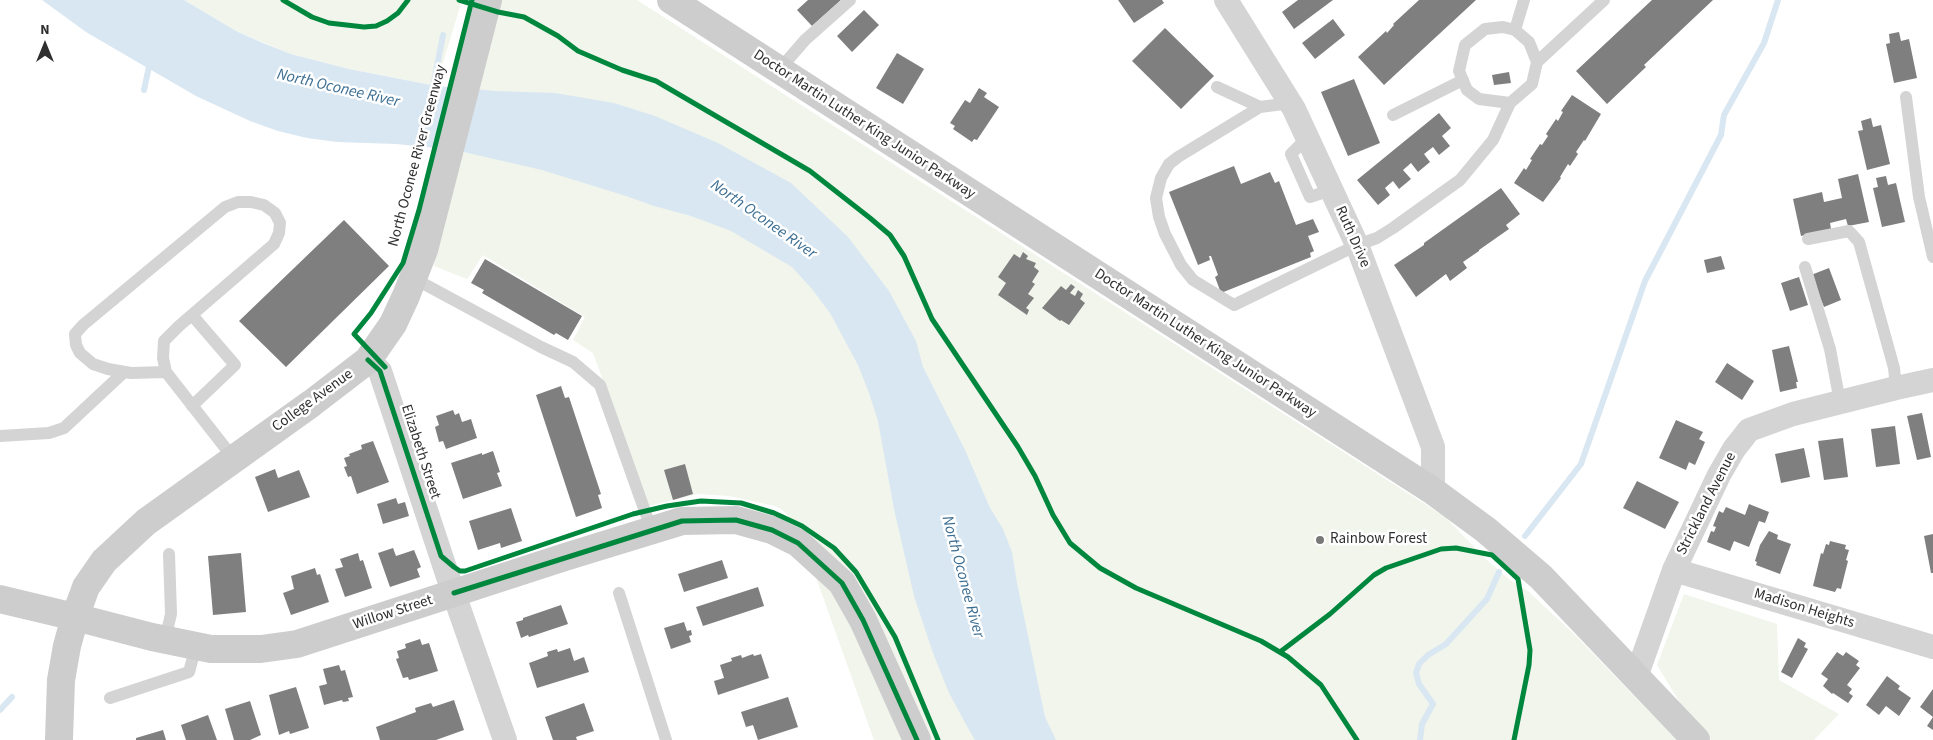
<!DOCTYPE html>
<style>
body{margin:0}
#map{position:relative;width:1933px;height:740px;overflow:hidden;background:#fff;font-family:"Source Sans 3",sans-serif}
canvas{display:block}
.north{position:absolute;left:20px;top:20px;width:50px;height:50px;-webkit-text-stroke:4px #fff;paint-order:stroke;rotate:0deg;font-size:14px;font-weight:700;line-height:20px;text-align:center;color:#2f2f2f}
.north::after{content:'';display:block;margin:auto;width:18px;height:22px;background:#2f2f2f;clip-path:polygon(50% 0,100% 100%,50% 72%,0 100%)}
</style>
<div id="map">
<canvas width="1933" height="740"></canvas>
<div class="north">N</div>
</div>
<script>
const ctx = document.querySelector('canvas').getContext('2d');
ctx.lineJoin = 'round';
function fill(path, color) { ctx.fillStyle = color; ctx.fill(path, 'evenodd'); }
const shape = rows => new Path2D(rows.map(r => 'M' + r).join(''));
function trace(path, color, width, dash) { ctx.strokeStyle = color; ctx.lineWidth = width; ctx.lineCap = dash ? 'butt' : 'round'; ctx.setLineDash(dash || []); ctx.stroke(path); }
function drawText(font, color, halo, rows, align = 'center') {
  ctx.font = font + ' "Source Sans 3",sans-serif'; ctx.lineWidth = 5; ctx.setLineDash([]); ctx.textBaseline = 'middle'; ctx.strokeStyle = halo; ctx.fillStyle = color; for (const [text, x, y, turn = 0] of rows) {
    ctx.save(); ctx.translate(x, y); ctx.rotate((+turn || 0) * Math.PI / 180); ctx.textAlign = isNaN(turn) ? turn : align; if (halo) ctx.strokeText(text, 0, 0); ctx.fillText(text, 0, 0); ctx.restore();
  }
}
const green = shape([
 [184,0,462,0,436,86,349,69,291,54,236,31],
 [499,0,637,0,1445,517,1487,560,1510,580,1529,592,1575,635,1677,740,874,740,798,527,784,511,775,506,729,496,697,494,649,506,593,353,573,340,585,317,483,255,467,279,434,266,439,232],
 [1684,594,1777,624,1779,680,1839,714,1814,740,1711,740,1693,724,1657,665]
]);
const water = shape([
 [42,0,184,0,236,31,263,43,291,54,349,69,436,86,496,91,555,93,614,103,655,116,718,143,791,183,848,237,889,291,916,341,923,367,965,450,990,508,1003,529,1012,552,1017,583,1045,717,1056,740,975,740,968,728,949,693,933,653,914,596,894,509,878,421,869,393,858,365,830,313,812,289,792,267,731,231,691,216,654,206,626,196,542,170,455,150,396,144,337,142,307,138,278,131,250,121,196,96,127,56,86,32]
]);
const stream = shape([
 [144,90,150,62],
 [432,93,443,35],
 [1525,536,1581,464,1645,281,1721,135,1724,115,1764,43,1778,0],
 [0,710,12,697],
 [1420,740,1422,724,1433,704,1419,684,1416,673,1419,664,1428,655,1446,644,1487,599,1499,572]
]);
const building = shape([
 [808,0,841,0,812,26,797,10],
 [1118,0,1162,0,1164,3,1134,23],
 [1298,0,1333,0,1294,29,1282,12],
 [1419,0,1476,0,1384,85,1358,57,1386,31,1387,33,1394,25,1393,24],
 [1652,0,1713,0,1644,65,1646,67,1607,104,1576,71],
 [864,10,879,25,852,52,837,36],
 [1333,19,1345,35,1315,59,1302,43],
 [1165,28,1214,76,1181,109,1132,61],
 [1899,32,1901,41,1909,39,1917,78,1894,83,1886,44,1890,43,1889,34],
 [897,53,924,69,903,104,876,88],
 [1509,72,1511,83,1494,85,1492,75],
 [1354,79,1380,143,1348,156,1321,92],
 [979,88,987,93,984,97,999,107,977,140,974,139,972,142,953,129,955,126,950,123,965,100,970,103],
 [1572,95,1601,114,1585,141,1584,140,1576,152,1578,154,1570,166,1568,164,1560,177,1561,178,1543,202,1514,183,1524,168,1526,170,1532,160,1530,159,1540,144,1542,145,1548,136,1546,134,1556,119,1558,121,1563,112,1561,111],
 [1439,113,1451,128,1442,136,1450,146,1439,155,1433,147,1424,154,1430,162,1418,172,1411,163,1403,170,1411,179,1399,189,1393,181,1385,188,1390,195,1378,205,1357,180],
 [1871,118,1873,127,1881,125,1890,164,1867,170,1858,131,1863,130,1861,121],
 [1234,166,1241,184,1270,172,1275,183,1279,181,1296,225,1313,219,1319,232,1308,236,1314,251,1310,253,1311,257,1221,293,1215,277,1218,275,1211,256,1209,256,1210,260,1198,265,1169,192],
 [1858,174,1869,222,1848,226,1846,219,1830,223,1831,229,1801,236,1793,199,1822,192,1824,202,1842,198,1838,179],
 [1886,176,1888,185,1896,183,1905,222,1882,227,1873,188,1878,187,1876,178],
 [1501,188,1520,214,1506,225,1509,229,1479,250,1479,251,1463,262,1467,268,1450,281,1446,274,1416,297,1394,265,1424,245,1424,243],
 [344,220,389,266,286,367,239,321],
 [1023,252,1028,256,1026,259,1036,263,1034,267,1039,271,1032,282,1035,284,1028,294,1034,298,1026,308,1029,310,1027,315,998,295,1006,283,998,277,1014,254,1020,258],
 [1721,256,1725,269,1707,273,1704,260],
 [485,259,582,316,568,340,556,333,554,335,482,293,484,290,471,283],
 [1829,268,1841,300,1824,307,1811,275],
 [1799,277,1808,305,1790,311,1781,283],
 [1071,284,1075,287,1070,293,1075,296,1078,290,1083,294,1080,299,1085,303,1069,325,1061,320,1060,321,1042,308,1061,286,1066,290],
 [1789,346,1798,382,1796,382,1797,388,1780,392,1772,350],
 [1727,363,1754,381,1742,400,1715,382],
 [561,386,565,398,569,397,601,494,598,495,602,508,576,517,536,395],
 [453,410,455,415,459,413,462,422,471,419,477,438,446,449,443,441,439,442,435,427,439,425,436,416],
 [1922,413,1931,457,1917,460,1907,416],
 [1676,420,1703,432,1699,439,1705,442,1695,465,1689,462,1686,470,1659,458],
 [1895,426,1900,464,1876,467,1871,429],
 [1843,438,1848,477,1824,480,1818,441],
 [373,441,389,482,357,494,351,476,348,477,344,467,347,466,344,458,350,456,349,454,362,449,361,445],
 [1804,448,1810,477,1781,483,1775,454],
 [493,451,500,472,497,473,502,486,463,499,451,463,482,453,482,455],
 [685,464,693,494,673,500,664,470],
 [275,469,278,478,299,470,310,497,268,512,255,477],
 [1637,481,1679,502,1665,529,1623,508],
 [396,498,398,504,405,502,409,516,383,524,377,504],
 [1749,504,1769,512,1765,523,1759,521,1749,547,1734,541,1730,551,1707,542,1711,531,1714,532,1716,527,1713,526,1719,511,1723,513,1726,507,1745,515],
 [511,508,522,541,501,548,500,543,478,550,469,521],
 [1769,531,1778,535,1777,539,1791,544,1780,574,1756,565,1757,562,1755,561,1760,545],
 [1933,534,1933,573,1931,573,1924,536],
 [1830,541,1846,545,1845,549,1849,550,1846,560,1848,561,1841,589,1837,588,1835,592,1813,586,1821,553,1823,554,1826,544,1829,545],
 [393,548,396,556,414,550,421,567,417,569,420,577,390,587,378,553],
 [241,553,246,612,213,615,208,556],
 [358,553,360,561,363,560,372,588,345,597,335,569,343,567,340,559],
 [722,560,728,578,684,592,678,574],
 [315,568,317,575,320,574,329,602,291,615,283,593,294,589,291,576],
 [758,587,764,606,703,626,696,607],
 [561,605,568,624,529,637,528,635,521,638,516,622,523,620,523,618],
 [684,622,687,631,691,630,692,635,689,636,691,642,671,649,664,628],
 [1798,638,1806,643,1804,647,1808,649,1792,678,1781,672],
 [420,639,422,645,429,643,438,671,409,680,408,677,403,678,396,659,399,658,397,651,406,648,405,644],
 [570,648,574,661,584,657,589,672,537,688,529,663,548,656,547,652,557,649,558,652],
 [1837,652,1843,656,1846,652,1859,661,1856,665,1860,668,1847,685,1852,689,1849,693,1853,696,1848,703,1833,693,1832,694,1823,686,1828,679,1821,674],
 [753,654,754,656,761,654,769,678,718,695,714,681,724,678,720,665,732,661,731,658,741,655,742,658],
 [339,665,341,671,345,670,353,697,348,698,349,701,343,702,342,700,324,705,319,686,327,684,323,669],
 [1887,676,1900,686,1898,689,1911,698,1899,716,1886,706,1879,715,1866,705],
 [296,687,309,728,290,734,289,731,279,735,269,695],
 [1933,689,1933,717,1920,707],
 [788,697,798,727,758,740,753,725,746,727,741,712],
 [454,700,464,730,436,740,380,740,376,727,416,712,415,708,431,703,433,707],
 [250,701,261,735,250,740,234,740,225,709],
 [584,703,594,731,576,737,577,740,553,740,545,717],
 [208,715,217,740,186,740,181,725],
 [1933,717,1933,730,1927,726],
 [163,730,166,740,136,740,136,738]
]);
const lane = shape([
 [1503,27,1515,30,1529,42,1537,62,1532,84,1510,103,1479,99,1467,90,1459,71,1465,45,1485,29,1503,27],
 [1515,30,1524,0],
 [1537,62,1604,0],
 [779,70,805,40,850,0],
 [1217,87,1260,107],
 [1906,97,1919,197,1933,257],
 [1291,103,1260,107,1178,157,1169,164,1161,178,1156,198,1159,217,1165,234,1181,265,1193,280,1234,305,1357,245,1377,238,1393,228,1460,180,1493,140,1510,103],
 [1393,115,1463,80],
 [1307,138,1291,154,1310,197,1331,190],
 [1808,239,1849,231,1859,242,1894,368,1896,388],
 [1805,267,1830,349,1840,402],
 [413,278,541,347,573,362,600,385,652,531],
 [192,315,235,365,192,406],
 [166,372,131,373,108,369,93,364,80,353,76,345,75,334,83,325,225,207,238,202,251,202,264,205,275,213,280,223,279,233,274,244,179,326,164,341,163,358,166,372,234,459],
 [0,436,49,433,64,428,124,372],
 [619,593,666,740],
 [165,640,171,614,169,554],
 [110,698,189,672,196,646]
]);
const street = shape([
 [1226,0,1294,109,1357,245,1433,447,1433,491],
 [368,360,380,371,448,577,505,740],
 [1674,570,1933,647],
 [1636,677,1674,570,1719,475,1734,449,1749,430,1793,414,1896,388,1933,380]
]);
const secondary = shape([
 [671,0,1433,491,1486,530,1541,577,1696,740],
 [0,599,75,617,152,637,196,646,211,649,261,649,297,644,565,557,682,521,736,520,772,530,798,543,842,583,863,620,917,740],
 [59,740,61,680,67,646,75,617,86,587,104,561,146,522,312,403,368,360,393,324,406,296,424,250,488,0]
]);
const cycleway = shape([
 [283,0,312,17,329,23,364,27,376,26,387,21,398,13,408,0],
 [459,0,498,12,524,17,558,36,578,51,622,70,656,81,810,171,870,218,890,235,904,256,932,319,1018,447,1035,476,1053,515,1070,543,1100,568,1136,588,1261,641,1288,657,1321,685,1357,740],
 [368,360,380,371,441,556,454,567,460,571,465,571,633,514,667,506,701,501,741,503,774,513,802,526,834,548,856,572,895,637,938,740],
 [385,367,354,334,371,313,403,263,419,210,472,0],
 [454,593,682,521,736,520,772,530,798,543,842,583,863,620,917,740],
 [1280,652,1330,614,1374,575,1386,568,1441,549,1456,548,1492,555,1518,579,1530,650,1529,665,1514,740]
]);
const markers = [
 [1320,540,5,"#787878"]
];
const streetNames = [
 ["Doctor Martin Luther King Junior Parkway",864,125,33],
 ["North Oconee River Greenway",418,156,-75],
 ["Ruth Drive",1352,237,66],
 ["Doctor Martin Luther King Junior Parkway",1205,344,33],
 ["College Avenue",313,401,-36],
 ["Elizabeth Street",420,452,72],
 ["Strickland Avenue",1707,504,-63],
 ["Madison Heights",1804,609,17],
 ["Willow Street",393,613,-18]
];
const poiNames = [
 ["Rainbow Forest",1330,540]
];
const waterNames = [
 ["North Oconee River",338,89,13],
 ["North Oconee River",763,220,35],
 ["North Oconee River",962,577,75]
];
fill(green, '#f1f5ec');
fill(water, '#d9e7f2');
trace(stream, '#d9e7f2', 6);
fill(building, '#7f7f7f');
trace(lane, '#d4d4d4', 12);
trace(street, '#d4d4d4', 24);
trace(secondary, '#cdcdcd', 28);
trace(cycleway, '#00873e', 5);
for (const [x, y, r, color] of markers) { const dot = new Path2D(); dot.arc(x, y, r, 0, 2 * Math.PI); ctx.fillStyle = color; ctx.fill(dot); trace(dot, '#fff', 2); }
drawText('15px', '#2f2f2f', '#fff', streetNames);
drawText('15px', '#2f2f2f', '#fff', poiNames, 'left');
drawText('italic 16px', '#3c6e92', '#fff', waterNames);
</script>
